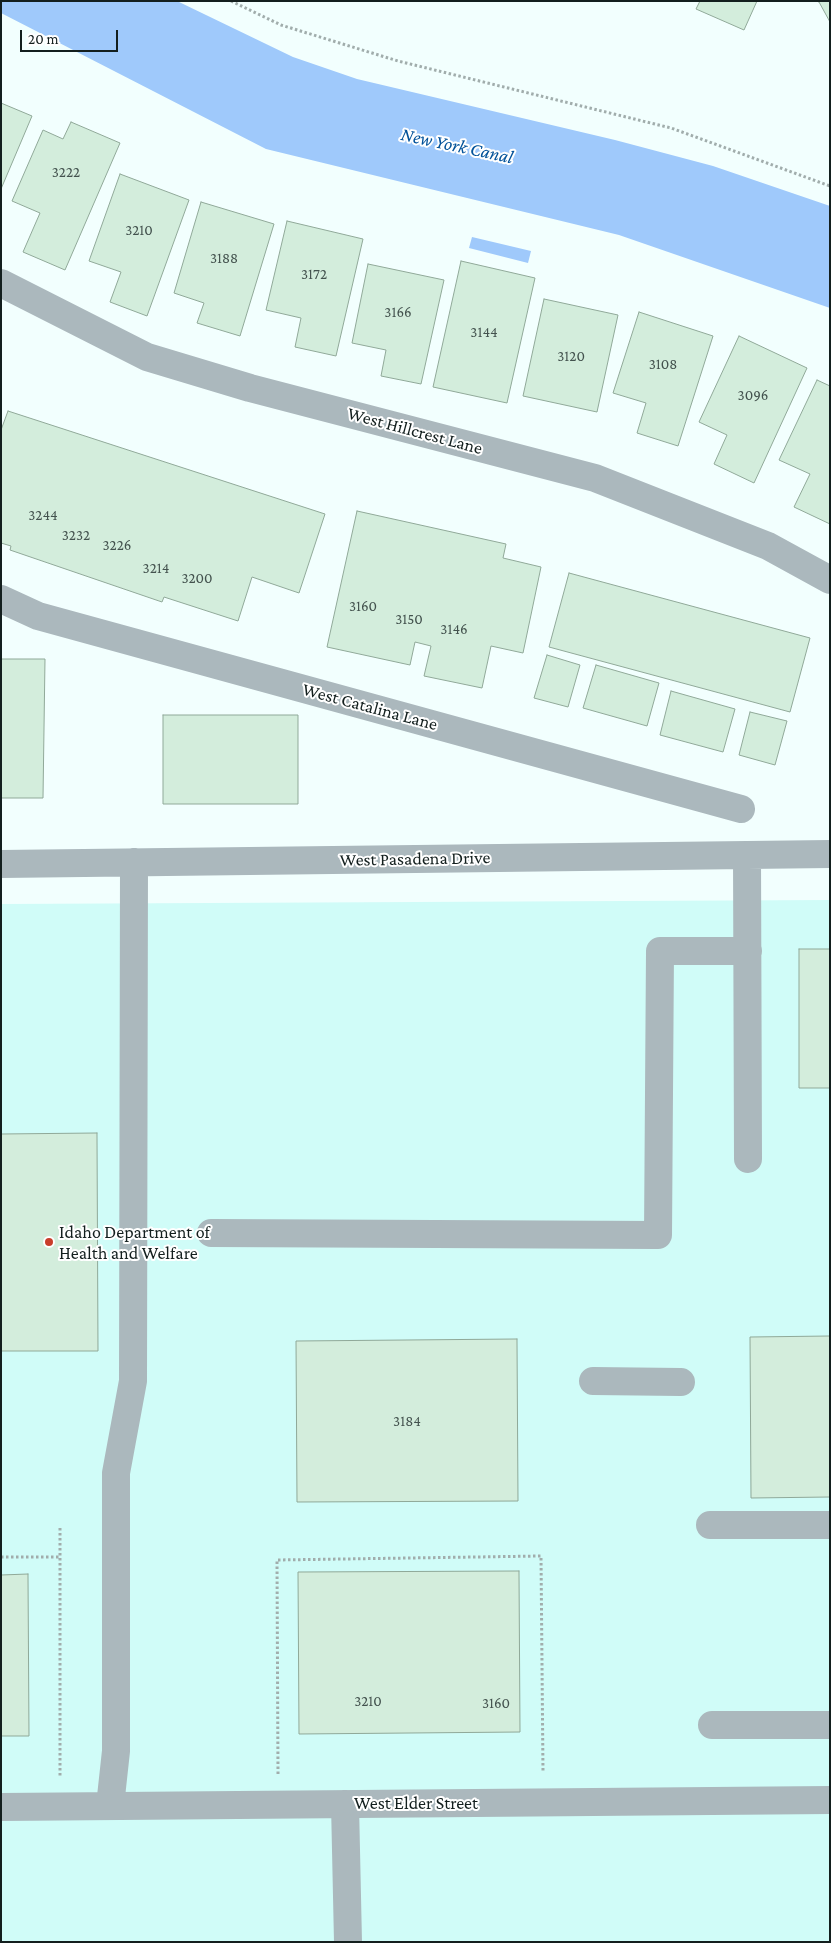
<!DOCTYPE html>
<style>
body{margin:0}
#map{position:relative;width:831px;height:1943px;overflow:hidden;background:#f2fffe;font-family:"Crimson Pro",serif}
canvas{display:block}
.frame{position:absolute;inset:0;border:2px solid #131f1e;pointer-events:none}
.scale{position:absolute;left:20px;top:30px;width:98px;height:22px;box-sizing:border-box;border:2px solid #131f1e;border-top:0;padding-left:6px;font-size:15px;line-height:18px;white-space:nowrap;color:#131f1e;-webkit-text-stroke:4px #fff;paint-order:stroke}
</style>
<div id="map">
<canvas width="831" height="1943"></canvas>
<div class="frame"></div>
<div class="scale">20 m</div>
</div>
<script>
const ctx = document.querySelector('canvas').getContext('2d');
ctx.lineJoin = 'round';
function fill(path, color) { ctx.fillStyle = color; ctx.fill(path, 'evenodd'); }
const shape = rows => new Path2D(rows.map(r => 'M' + r).join(''));
function trace(path, color, width, dash) { ctx.strokeStyle = color; ctx.lineWidth = width; ctx.lineCap = dash ? 'butt' : 'round'; ctx.setLineDash(dash || []); ctx.stroke(path); }
function drawText(font, color, halo, rows, align = 'center') {
  ctx.font = font + ' "Crimson Pro",serif'; ctx.lineWidth = 4; ctx.setLineDash([]); ctx.textBaseline = 'middle'; ctx.strokeStyle = halo; ctx.fillStyle = color; for (const [text, x, y, turn = 0] of rows) {
    ctx.save(); ctx.translate(x, y); ctx.rotate((+turn || 0) * Math.PI / 180); ctx.textAlign = isNaN(turn) ? turn : align; if (halo) ctx.strokeText(text, 0, 0); ctx.fillText(text, 0, 0); ctx.restore();
  }
}
const built = shape([
 [830,900,830,1942,1,1942,1,904]
]);
const water = shape([
 [1,1,177,1,293,57,357,79,615,140,713,166,830,206,830,308,619,235,266,149,1,13],
 [472,237,531,251,528,263,469,248]
]);
const building = shape([
 [700,1,757,1,744,30,696,9,700,1],
 [816,1,830,1,830,22,819,2,816,1],
 [1,103,32,116,1,189,1,103],
 [71,122,120,143,65,270,23,252,40,213,12,201,43,130,63,139,71,122],
 [120,174,189,200,147,316,110,302,121,272,89,261,120,174],
 [201,202,274,224,240,336,197,323,204,303,174,293,201,202],
 [287,221,363,239,336,356,295,347,301,318,266,310,287,221],
 [461,261,535,278,507,403,433,387,461,261],
 [368,264,444,280,421,384,381,376,386,350,352,343,368,264],
 [544,299,618,315,597,412,523,396,544,299],
 [639,312,713,336,678,446,637,433,646,403,613,393,639,312],
 [739,336,807,368,754,483,714,464,727,435,699,422,739,336],
 [817,380,830,386,830,524,794,507,810,474,779,460,817,380],
 [8,411,325,514,299,593,252,577,238,621,164,597,162,602,10,550,11,546,1,543,1,430,8,411],
 [357,511,506,544,503,558,541,567,523,653,491,646,482,688,424,676,431,646,415,642,410,665,327,647,357,511],
 [569,573,810,638,790,712,549,647,569,573],
 [547,655,580,665,568,707,534,698,547,655],
 [1,659,45,659,43,798,1,798,1,659],
 [596,665,659,683,647,726,583,708,596,665],
 [671,691,735,709,723,752,660,735,671,691],
 [750,712,787,721,775,765,739,755,750,712],
 [163,715,298,715,298,804,163,804,163,715],
 [799,949,830,949,830,1088,799,1088,799,949],
 [97,1133,98,1351,1,1351,1,1134,97,1133],
 [830,1336,830,1497,751,1498,750,1337,830,1336],
 [517,1339,518,1501,297,1502,296,1341,517,1339],
 [519,1571,520,1732,299,1734,298,1572,519,1571],
 [28,1574,29,1736,1,1736,1,1575,28,1574]
]);
const path = shape([
 [231,1,281,25,398,61,671,128,830,186],
 [60,1528,60,1776],
 [1,1557,60,1557],
 [278,1774,277,1560,541,1556,543,1772]
]);
const minor = shape([
 [1,283,147,357,250,388,595,478,768,546,830,580],
 [1,599,38,616,741,809],
 [747,855,748,1159],
 [1,864,830,854],
 [211,1233,658,1235,660,951,748,951],
 [593,1381,681,1382],
 [710,1525,830,1525],
 [712,1725,830,1725],
 [345,1804,348,1942],
 [110,1806,116,1751,116,1473,133,1381,134,862],
 [1,1807,830,1800]
]);
const markers = [
 [49,1242,5,"#c93d2b"]
];
const numberNames = [
 ["3222",66,172],
 ["3210",139,230],
 ["3188",224,258],
 ["3172",314,274],
 ["3166",398,312],
 ["3144",484,332],
 ["3120",571,356],
 ["3108",663,364],
 ["3096",753,395],
 ["3244",43,515],
 ["3232",76,535],
 ["3226",117,545],
 ["3214",156,568],
 ["3200",197,578],
 ["3160",363,606],
 ["3150",409,619],
 ["3146",454,629],
 ["3184",407,1421],
 ["3210",368,1701],
 ["3160",496,1703]
];
const streetNames = [
 ["West Hillcrest Lane",415,431,15],
 ["West Catalina Lane",370,707,15],
 ["West Pasadena Drive",415,859,-1],
 ["West Elder Street",416,1803]
];
const poiNames = [
 ["Idaho Department of",59,1232],
 ["Health and Welfare",59,1253]
];
const waterNames = [
 ["New York Canal",457,146,12]
];
fill(built, '#d0fcf8');
fill(water, '#9fc9fb');
fill(building, '#d3eddc');
trace(building, '#90a999', 1);
trace(path, '#a1adac', 3, [2.5, 2.5]);
trace(minor, '#abb8bd', 28);
for (const [x, y, r, color] of markers) { const dot = new Path2D(); dot.arc(x, y, r, 0, 2 * Math.PI); ctx.fillStyle = color; ctx.fill(dot); trace(dot, '#fff', 2); }
drawText('15px', '#43524e', null, numberNames);
drawText('18px', '#131f1e', '#fff', streetNames);
drawText('18px', '#131f1e', '#fff', poiNames, 'left');
drawText('italic 19px', '#025299', '#fff', waterNames);
</script>
